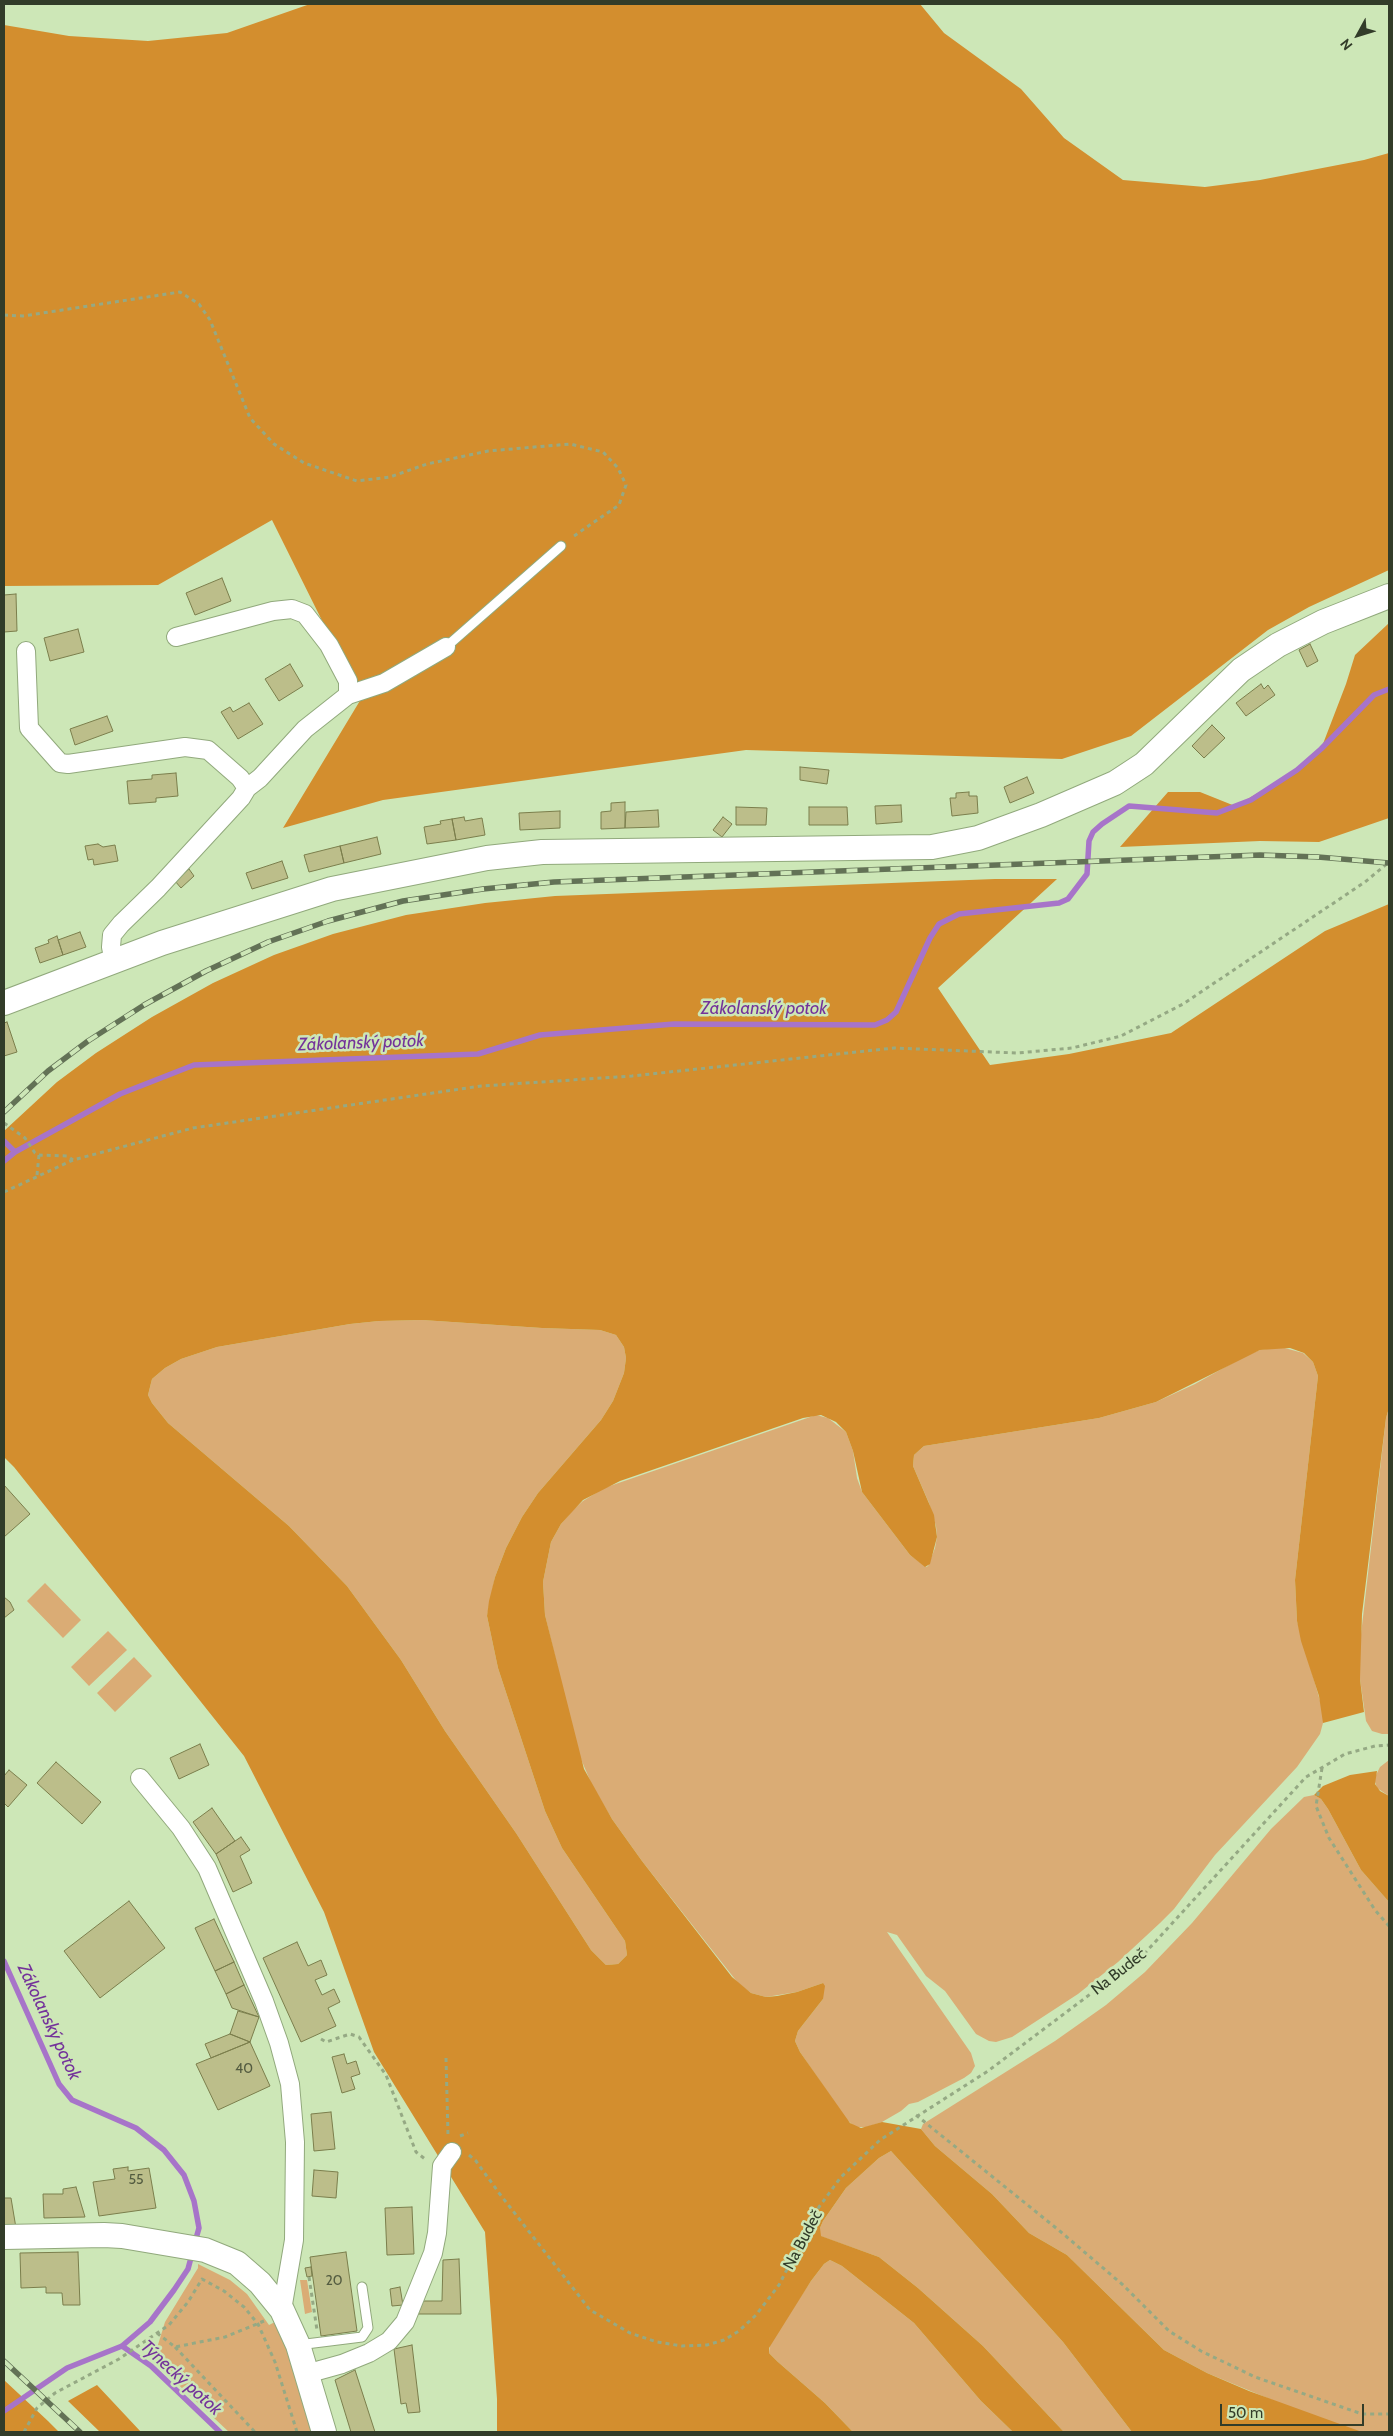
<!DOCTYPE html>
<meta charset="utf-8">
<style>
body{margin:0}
#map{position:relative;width:1393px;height:2436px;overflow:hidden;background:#cde7b7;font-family:Cabin,sans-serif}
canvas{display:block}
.frame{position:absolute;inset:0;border:5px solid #323c29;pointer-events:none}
.north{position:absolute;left:1333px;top:10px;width:50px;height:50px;-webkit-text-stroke:4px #cde7b7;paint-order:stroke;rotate:231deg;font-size:14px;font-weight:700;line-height:20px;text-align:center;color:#323c29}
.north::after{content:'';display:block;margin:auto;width:18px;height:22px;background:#323c29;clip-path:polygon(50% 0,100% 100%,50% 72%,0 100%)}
.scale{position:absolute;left:1220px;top:2404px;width:144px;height:22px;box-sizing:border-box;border:2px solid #323c29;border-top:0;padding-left:6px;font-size:15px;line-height:18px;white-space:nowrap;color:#323c29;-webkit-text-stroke:4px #cde7b7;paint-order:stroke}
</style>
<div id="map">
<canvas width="1393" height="2436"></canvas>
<div class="frame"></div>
<div class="north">N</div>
<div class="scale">50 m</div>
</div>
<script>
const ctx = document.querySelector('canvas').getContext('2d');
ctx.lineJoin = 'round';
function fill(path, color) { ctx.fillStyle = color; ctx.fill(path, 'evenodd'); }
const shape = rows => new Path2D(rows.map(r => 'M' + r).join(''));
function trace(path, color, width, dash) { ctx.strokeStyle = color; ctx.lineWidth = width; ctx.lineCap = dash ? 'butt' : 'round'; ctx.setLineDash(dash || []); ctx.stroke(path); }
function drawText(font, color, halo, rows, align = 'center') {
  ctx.font = font + ' Cabin,sans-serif'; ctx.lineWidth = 5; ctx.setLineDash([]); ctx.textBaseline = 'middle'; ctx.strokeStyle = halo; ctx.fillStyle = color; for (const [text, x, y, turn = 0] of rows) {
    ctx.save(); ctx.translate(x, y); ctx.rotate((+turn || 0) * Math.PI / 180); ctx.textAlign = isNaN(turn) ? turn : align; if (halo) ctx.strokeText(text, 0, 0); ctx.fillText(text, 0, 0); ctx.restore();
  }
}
const green = shape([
 [422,1320,542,1328,600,1330,616,1335,624,1347,626,1358,624,1373,613,1401,601,1420,538,1493,522,1517,506,1548,495,1577,487,1616,498,1668,545,1811,562,1848,625,1941,627,1955,618,1964,606,1965,591,1950,516,1833,445,1731,401,1660,347,1586,289,1526,168,1423,152,1403,148,1395,152,1379,165,1368,181,1359,217,1347,350,1324,379,1321],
 [1281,1347,1303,1353,1313,1362,1318,1376,1295,1580,1297,1621,1323,1711,1323,1723,1320,1734,1297,1767,1215,1855,1174,1909,1160,1923,1118,1962,1078,1994,1012,2037,996,2042,989,2041,976,2034,945,1991,926,1976,897,1935,887,1932,971,2053,975,2066,971,2073,964,2078,918,2102,909,2104,901,2111,882,2122,867,2127,855,2127,846,2119,800,2052,795,2041,798,2031,823,1999,823,1983,797,1992,766,1997,751,1993,738,1983,642,1861,612,1819,592,1785,578,1752,545,1615,543,1582,551,1542,561,1524,573,1510,583,1501,604,1488,816,1415,828,1418,846,1432,853,1451,857,1478,862,1492,910,1555,926,1567,928,1566,935,1548,937,1537,936,1526,929,1503,913,1466,914,1455,924,1446,1099,1418,1156,1402,1195,1384,1245,1356,1260,1350],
 [1389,1408,1389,1734,1382,1734,1372,1731,1366,1721,1360,1679,1360,1643,1386,1418],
 [45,1583,81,1620,63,1638,27,1601],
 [108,1631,127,1650,89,1686,71,1667],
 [134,1657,152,1676,115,1712,97,1693],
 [1389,1760,1389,1796,1377,1788,1374,1779,1380,1767],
 [1314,1795,1321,1799,1328,1809,1361,1870,1389,1902,1389,2432,1356,2431,1289,2407,1207,2373,1164,2350,1067,2255,1029,2233,992,2194,935,2146,921,2129,923,2124,1055,2041,1106,2005,1145,1972,1192,1923,1271,1829,1304,1797],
 [891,2151,1063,2342,1132,2432,1064,2432,983,2346,918,2288,879,2257,820,2236,820,2228,823,2221,846,2188,879,2158],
 [830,2260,842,2266,914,2323,981,2401,1013,2432,853,2432,825,2403,778,2362,769,2353,770,2343,811,2281,824,2264],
 [198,2264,230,2280,247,2294,269,2325,275,2322,282,2332,314,2432,229,2432,153,2361,165,2322,198,2268],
 [300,2280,307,2280,312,2312,305,2314]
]);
const forest = shape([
 [310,4,920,4,944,33,1021,89,1064,138,1123,180,1205,187,1260,180,1364,160,1389,153,1389,570,1309,607,1268,630,1131,736,1062,759,746,750,383,800,283,828,361,699,272,520,158,585,4,586,4,25,69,36,148,41,227,33],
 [1389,623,1389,818,1319,842,1260,841,1120,847,1168,792,1200,792,1235,806,1281,780,1321,749,1346,684,1355,655],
 [995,879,1057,879,938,988,990,1065,1069,1054,1171,1033,1325,931,1389,904,1389,1408,1386,1418,1362,1614,1360,1679,1364,1712,1323,1723,1319,1696,1301,1641,1297,1621,1295,1580,1318,1376,1313,1362,1304,1353,1290,1348,1260,1350,1156,1402,1099,1418,924,1446,914,1455,913,1466,934,1515,937,1537,930,1564,925,1567,910,1555,862,1492,853,1451,846,1432,836,1422,821,1415,803,1418,620,1481,583,1500,561,1524,551,1542,543,1582,545,1615,584,1769,612,1819,642,1861,732,1977,751,1993,766,1997,777,1996,797,1992,823,1983,825,1986,823,1999,798,2031,795,2041,800,2052,850,2123,861,2128,882,2122,921,2129,935,2146,992,2194,1029,2233,1067,2255,1164,2350,1207,2373,1249,2391,1362,2432,1132,2432,1063,2342,891,2151,879,2158,846,2188,823,2221,820,2228,821,2236,879,2257,918,2288,983,2346,1064,2432,1013,2432,981,2401,914,2323,842,2266,830,2260,824,2264,811,2281,769,2348,769,2353,778,2362,825,2403,853,2432,497,2432,497,2399,485,2232,374,2052,324,1912,244,1756,14,1467,4,1457,4,1131,57,1082,96,1053,152,1017,213,983,274,955,333,934,406,915,485,903,555,896],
 [422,1320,542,1328,600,1330,616,1335,624,1347,626,1358,624,1373,613,1401,601,1420,538,1493,522,1517,506,1548,495,1577,489,1601,487,1616,498,1668,545,1811,562,1848,625,1941,627,1955,618,1964,606,1965,591,1950,516,1833,445,1731,401,1660,347,1586,289,1526,168,1423,152,1403,148,1395,152,1379,165,1368,181,1359,217,1347,350,1324,379,1321],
 [1377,1771,1375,1784,1380,1791,1389,1796,1389,1902,1361,1870,1328,1809,1321,1799,1314,1795,1323,1786,1350,1775],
 [4,2380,48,2421,59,2432,4,2432],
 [97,2385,141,2432,100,2432,68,2401]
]);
const stream = shape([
 [4,1141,15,1152,120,1094,194,1065,478,1054,540,1035,674,1024,875,1025,887,1020,896,1012,930,938,939,924,959,914,1059,903,1068,899,1087,874,1089,841,1093,832,1102,824,1129,806,1217,813,1251,800,1297,770,1321,749,1374,695,1389,689],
 [4,1161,15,1152],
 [4,1961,59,2084,72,2100,136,2128,164,2150,184,2175,194,2201,199,2228,195,2242],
 [122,2346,151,2366,220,2432],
 [4,2411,67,2368,122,2346,150,2322,174,2290,188,2269,192,2254]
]);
const building = shape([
 [222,578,231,601,195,615,186,593,222,578],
 [16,594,17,631,4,632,4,595,16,594],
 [78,629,84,652,50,661,44,638,78,629],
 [1310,644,1318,661,1307,667,1299,650,1310,644],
 [290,664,303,686,279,701,265,679,290,664],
 [1261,684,1264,689,1268,685,1275,695,1246,716,1236,703,1261,684],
 [249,703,263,724,238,739,221,712,230,707,233,712,249,703],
 [107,716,113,731,75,745,70,729,107,716],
 [1212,725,1225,738,1204,758,1192,746,1212,725],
 [800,767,829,770,827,784,800,780,800,767],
 [176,773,178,796,156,798,156,802,129,804,127,781,152,779,152,775,176,773],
 [1027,777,1034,793,1010,803,1004,787,1027,777],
 [969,792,969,796,977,796,978,813,952,816,950,798,956,798,956,793,969,792],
 [625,802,625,828,601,829,601,812,611,811,611,803,625,802],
 [901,805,902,822,876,824,875,806,901,805],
 [736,807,767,808,766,825,736,825,736,807],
 [809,807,847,807,848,825,809,825,809,807],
 [658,810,659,827,625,828,626,812,658,810],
 [560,811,560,828,520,830,519,813,560,811],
 [464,817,465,821,482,818,485,835,456,840,452,819,464,817],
 [723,817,732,824,722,837,713,830,723,817],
 [452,819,456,840,427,844,424,827,441,824,440,821,452,819],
 [377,837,381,854,344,863,340,846,377,837],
 [98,844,103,847,115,845,118,861,94,865,93,859,88,860,85,846,98,844],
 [340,846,344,863,309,872,304,855,340,846],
 [282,861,288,878,252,889,246,873,282,861],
 [189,869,194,876,181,888,175,881,189,869],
 [80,932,86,947,63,955,58,940,80,932],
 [57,936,63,955,40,963,35,948,49,943,48,940,57,936],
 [7,1022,17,1052,4,1056,4,1023,7,1022],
 [4,1485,30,1514,4,1537,4,1485],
 [4,1597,10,1602,14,1610,4,1618,4,1597],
 [200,1744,209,1765,179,1779,170,1758,200,1744],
 [56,1762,101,1802,82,1824,37,1783,56,1762],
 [9,1770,27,1785,8,1807,4,1803,4,1776,9,1770],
 [212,1808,235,1841,216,1854,193,1822,212,1808],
 [241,1837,250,1850,240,1856,252,1883,233,1892,216,1854,241,1837],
 [129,1901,165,1948,100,1998,64,1951,129,1901],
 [214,1919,234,1962,215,1971,195,1928,214,1919],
 [297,1942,308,1966,321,1960,327,1975,315,1980,322,1995,334,1989,340,2002,328,2008,336,2026,301,2042,263,1958,297,1942],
 [234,1962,244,1985,226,1994,215,1971,234,1962],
 [244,1985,259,2017,232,2008,226,1994,244,1985],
 [238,2011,259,2017,250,2042,230,2034,238,2011],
 [230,2034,250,2042,211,2058,205,2044,230,2034],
 [250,2042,270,2086,218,2110,196,2064,250,2042],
 [344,2054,347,2064,356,2061,360,2074,351,2077,355,2089,342,2093,332,2057,344,2054],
 [331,2112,335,2149,314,2151,311,2114,331,2112],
 [128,2167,128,2171,149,2168,156,2208,99,2216,93,2182,115,2179,113,2169,128,2167],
 [314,2170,338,2172,336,2198,312,2196,314,2170],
 [76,2187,85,2217,44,2218,43,2194,63,2194,63,2189,76,2187],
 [4,2198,11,2198,16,2228,4,2229,4,2198],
 [412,2207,414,2254,387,2255,385,2208,412,2207],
 [78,2252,80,2305,63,2305,62,2293,46,2293,46,2287,21,2288,20,2253,78,2252],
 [346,2252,357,2331,321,2336,310,2257,346,2252],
 [459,2259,461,2314,418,2314,423,2301,442,2301,443,2260,459,2259],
 [311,2267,312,2276,307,2277,305,2268,311,2267],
 [400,2287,403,2305,392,2306,390,2289,400,2287],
 [412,2345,420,2412,408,2413,406,2403,401,2404,394,2349,412,2345],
 [355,2370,375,2432,351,2432,335,2380,355,2370]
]);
const path = shape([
 [4,315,23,316,180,292,199,304,210,320,250,418,274,444,304,463,357,481,390,477,427,464,488,451,570,444,603,452,618,468,626,485,619,505,571,538],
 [4,1123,25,1138,35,1153,39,1155,67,1156,73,1160],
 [37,1175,39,1155],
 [4,1192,73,1160,193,1128,481,1086,632,1076,894,1048,1017,1053,1072,1048,1121,1036,1183,1004,1365,882,1389,862],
 [1322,1768,1316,1806,1329,1838,1375,1910,1389,1926],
 [321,2039,326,2042,350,2034,359,2037,386,2075,416,2152,425,2159],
 [446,2058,448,2135],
 [916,2115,1061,2232,1123,2285,1169,2331,1201,2351,1255,2377,1362,2414,1389,2414],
 [460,2136,468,2133],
 [469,2155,476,2161,499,2193,590,2310,630,2333,657,2342,682,2346,707,2345,724,2340,739,2331,756,2315,779,2285,819,2207,841,2177,880,2140,988,2071,1145,1953,1306,1777,1345,1754,1375,1746,1389,1745],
 [309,2277,317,2330],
 [157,2333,175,2347,225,2337,264,2321],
 [175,2347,255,2432],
 [24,2432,37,2408,55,2393,119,2359,169,2325,188,2302,202,2279,224,2291,244,2307,258,2324,275,2362,297,2432]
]);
const service = shape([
 [446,647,561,546],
 [298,2345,362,2337,368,2328,362,2287]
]);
const minor = shape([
 [26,651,29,728,60,763,68,764,185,747,208,750,240,778,247,788],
 [348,695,384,683,446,647],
 [114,962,111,947,112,935,121,924,158,888,241,798,247,788,260,778,305,729,348,695,348,681,329,645,305,614,292,609,273,611,176,637],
 [140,1778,181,1828,207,1868,264,2001,279,2043,290,2084,295,2142,294,2240,282,2310],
 [306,2374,342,2364,369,2353,389,2341,405,2322,433,2253,437,2233,442,2166,452,2152]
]);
const secondary = shape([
 [4,1003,162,943,332,889,487,858,542,852,932,847,978,838,1041,815,1115,783,1144,764,1241,670,1278,645,1323,622,1389,596],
 [4,2237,104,2235,122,2236,205,2250,237,2263,260,2283,282,2310,298,2345,324,2432]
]);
const rail = shape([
 [4,1112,48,1071,88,1041,144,1005,206,971,268,942,328,921,403,901,483,889,554,882,865,870,1260,855,1318,857,1389,863],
 [4,2361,80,2432]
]);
const numberNames = [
 ["40",244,2069],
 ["55",136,2180],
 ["20",334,2281]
];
const streetNames = [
 ["Na Budeč",1119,1972,-38],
 ["Na Budeč",803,2240,-62]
];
const waterNames = [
 ["Zákolanský potok",764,1009],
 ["Zákolanský potok",361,1043,-2],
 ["Zákolanský potok",49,2022,65],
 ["Týnecký potok",181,2378,42]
];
fill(green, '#daac75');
fill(forest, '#d38e2e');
trace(stream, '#a774c9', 5.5);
fill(building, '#bcbe8a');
trace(building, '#7b7e4c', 1);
trace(service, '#91a97c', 11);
trace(minor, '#91a97c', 20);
trace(secondary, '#91a97c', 26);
trace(path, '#95a984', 3, [4, 4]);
trace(service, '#fff', 9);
trace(minor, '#fff', 18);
trace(secondary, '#fff', 24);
trace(rail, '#637256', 5.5);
trace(rail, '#cde7b7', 4, [11]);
drawText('14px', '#545c41', null, numberNames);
drawText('16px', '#323c29', '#cde7b7', streetNames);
drawText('italic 18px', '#74339a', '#cde7b7', waterNames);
</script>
